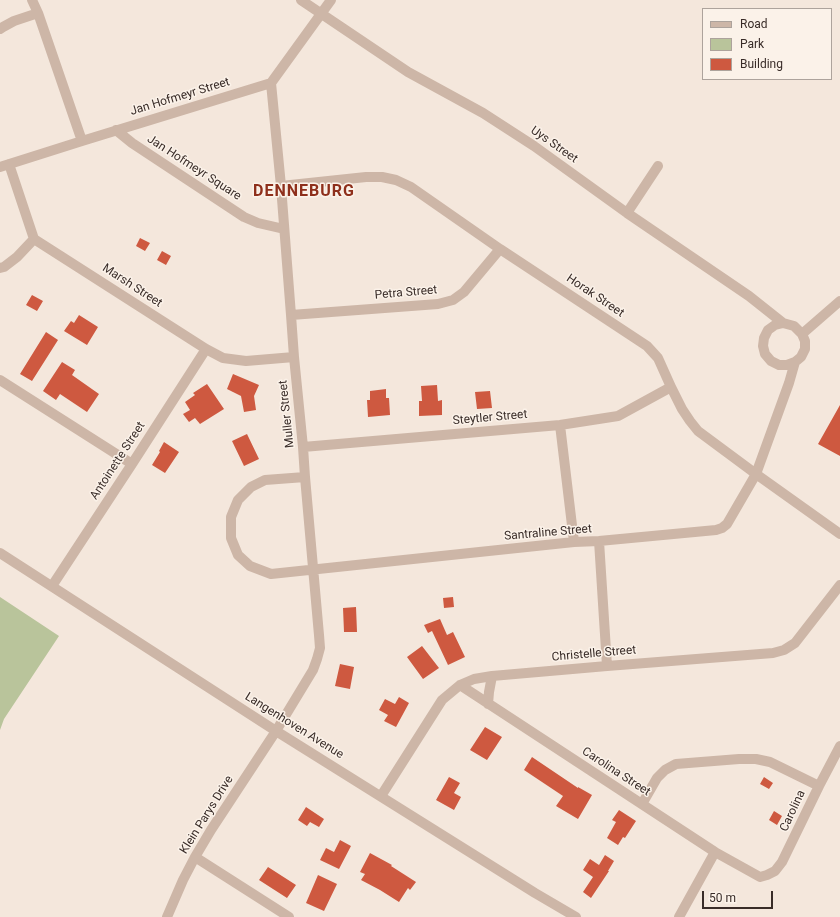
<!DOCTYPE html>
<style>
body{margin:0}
#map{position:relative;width:840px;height:917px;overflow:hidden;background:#f4e7dc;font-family:Roboto,sans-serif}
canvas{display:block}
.legend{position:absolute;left:702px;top:8px;width:130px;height:72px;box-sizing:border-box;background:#fbf2e9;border:1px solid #ada39c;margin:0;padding:5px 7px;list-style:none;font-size:12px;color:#392c28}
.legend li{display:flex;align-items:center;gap:8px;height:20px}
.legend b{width:20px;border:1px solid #ada39c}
.scale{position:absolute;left:702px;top:891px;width:71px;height:18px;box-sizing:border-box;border:2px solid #392c28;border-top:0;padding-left:5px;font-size:12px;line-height:14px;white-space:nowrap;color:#392c28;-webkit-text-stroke:3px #fbf2e9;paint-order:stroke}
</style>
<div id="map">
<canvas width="840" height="917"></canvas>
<ul class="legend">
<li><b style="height:5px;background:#cdb6a7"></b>Road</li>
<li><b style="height:11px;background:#b9c49b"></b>Park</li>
<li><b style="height:11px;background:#ce5940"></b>Building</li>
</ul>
<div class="scale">50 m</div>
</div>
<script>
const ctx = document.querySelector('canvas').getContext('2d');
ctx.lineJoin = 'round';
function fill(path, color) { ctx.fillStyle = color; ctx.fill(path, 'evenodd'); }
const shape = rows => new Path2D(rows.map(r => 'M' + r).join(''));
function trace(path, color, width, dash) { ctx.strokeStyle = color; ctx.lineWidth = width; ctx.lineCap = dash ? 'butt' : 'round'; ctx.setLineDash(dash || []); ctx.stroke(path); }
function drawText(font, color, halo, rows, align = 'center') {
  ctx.font = font + ' Roboto,sans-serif'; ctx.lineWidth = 3; ctx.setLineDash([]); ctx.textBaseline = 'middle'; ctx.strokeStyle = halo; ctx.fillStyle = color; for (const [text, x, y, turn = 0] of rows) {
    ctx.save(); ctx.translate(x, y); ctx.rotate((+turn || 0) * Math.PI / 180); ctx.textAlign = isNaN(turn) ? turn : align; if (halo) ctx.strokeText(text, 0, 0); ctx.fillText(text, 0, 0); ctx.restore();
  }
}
const green = shape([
 [0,597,59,636,4,719,0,730]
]);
const building = shape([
 [140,238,150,243,145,251,136,246],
 [162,251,171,256,166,265,157,260],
 [32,295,43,301,37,311,26,305],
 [79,315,98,327,87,345,64,331,71,321,74,323],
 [46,332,58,340,32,381,20,374],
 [62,362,75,370,72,375,99,394,87,412,60,394,56,400,43,391],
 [233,374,259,385,254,396,256,410,244,412,241,396,227,389],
 [207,384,224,409,200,424,195,418,189,422,183,414,190,410,185,402,195,395,193,393],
 [437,385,438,401,442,400,442,415,419,416,419,401,422,401,421,386],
 [386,389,386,398,389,398,390,415,368,417,367,400,370,400,370,391],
 [490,391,492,408,477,409,475,392],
 [840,405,840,456,818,444],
 [247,434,259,459,244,466,232,441],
 [164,442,179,452,165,473,152,465,160,452,159,451],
 [453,597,454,607,444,608,443,598],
 [356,607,357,632,344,632,343,608],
 [440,619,447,635,453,632,465,657,448,665,432,631,428,633,424,625],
 [422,646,439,668,423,679,407,657],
 [340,664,354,667,350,689,335,686],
 [399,697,409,703,396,727,384,721,388,715,379,710,385,699,395,704],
 [485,727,502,737,487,760,470,750],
 [532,757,578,788,578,787,592,795,578,819,556,806,563,796,524,770],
 [449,777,460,783,454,793,461,797,454,810,436,800],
 [764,777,773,783,769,789,760,784],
 [306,807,324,819,319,827,310,822,307,826,298,820],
 [619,810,636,821,625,838,623,837,618,845,607,838,616,822,612,820],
 [774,811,782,816,777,825,769,820],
 [340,840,351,846,339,869,320,860,326,848,334,852],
 [370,853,392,865,391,866,416,882,410,890,408,888,399,902,380,890,361,880,365,874,360,872],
 [605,855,614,861,608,871,609,871,591,898,583,892,593,877,583,870,590,859,599,865],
 [268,867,296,885,287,898,259,880],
 [318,875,337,884,324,911,306,903]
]);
const minor = shape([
 [32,0,38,13,82,141],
 [301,0,408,72,483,113,534,146,627,213,749,296,783,323,794,326,802,334,805,341,805,349,801,357,795,362,787,365,779,365,771,361,765,354,763,346,764,338,768,330,775,325,783,323],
 [0,29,3,27,14,21,38,13],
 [116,130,132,143,244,217,258,223,284,229],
 [9,164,34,239,206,349,223,358,246,361,294,357],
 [0,167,82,141,271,83,331,0],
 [281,186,366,177,382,177,396,180,411,187,500,249,647,346,658,358,671,387,682,409,690,421,698,431,756,474,840,534],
 [627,213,658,166],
 [0,268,4,267,17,257,34,239],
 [291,315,438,304,453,300,464,292,500,249],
 [802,334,840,301],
 [0,380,132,464],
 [560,425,574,542],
 [303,447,560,425,618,416,671,387],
 [305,477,265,480,251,487,238,500,231,517,231,538,238,555,250,566,271,574,574,542,599,541,716,530,722,528,727,524,756,474,789,383,795,362],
 [599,541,607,666],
 [0,553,276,731,535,893,576,917],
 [52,586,132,464,206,349],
 [460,685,715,852,760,877,767,875,775,871,782,862,819,786,840,746],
 [488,704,489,692,492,676],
 [381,796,442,700,460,685,474,679,492,676,607,666,773,653,784,650,795,643,840,585],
 [642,804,657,778,665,770,676,764,739,759,756,759,770,762,819,786],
 [195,857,289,917],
 [167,917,183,880,195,857,211,830,276,731,313,670,317,659,320,648,319,635,305,477,303,447,294,357,291,315,281,186,271,83],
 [679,917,715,852]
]);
const streetNames = [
 ["Jan Hofmeyr Street",180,97,-17],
 ["Uys Street",554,145,35],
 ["Jan Hofmeyr Square",194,168,33],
 ["Marsh Street",132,286,33],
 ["Petra Street",406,293,-5],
 ["Horak Street",595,296,34],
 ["Muller Street",287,414,-96],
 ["Steytler Street",490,418,-5],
 ["Antoinette Street",118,461,-57],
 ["Santraline Street",548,533,-5],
 ["Christelle Street",594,654,-5],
 ["Langenhoven Avenue",294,726,32],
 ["Carolina Street",616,772,33],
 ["Carolina",793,811,-65],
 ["Klein Parys Drive",207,815,-58]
];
const districtNames = [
 ["DENNEBURG",304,192]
];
fill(green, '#b9c49b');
fill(building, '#ce5940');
trace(minor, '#cdb6a7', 10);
drawText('12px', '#392c28', '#fbf2e9', streetNames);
ctx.letterSpacing = '1px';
drawText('bold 16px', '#8e2f1b', '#fbf2e9', districtNames);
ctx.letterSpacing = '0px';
</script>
